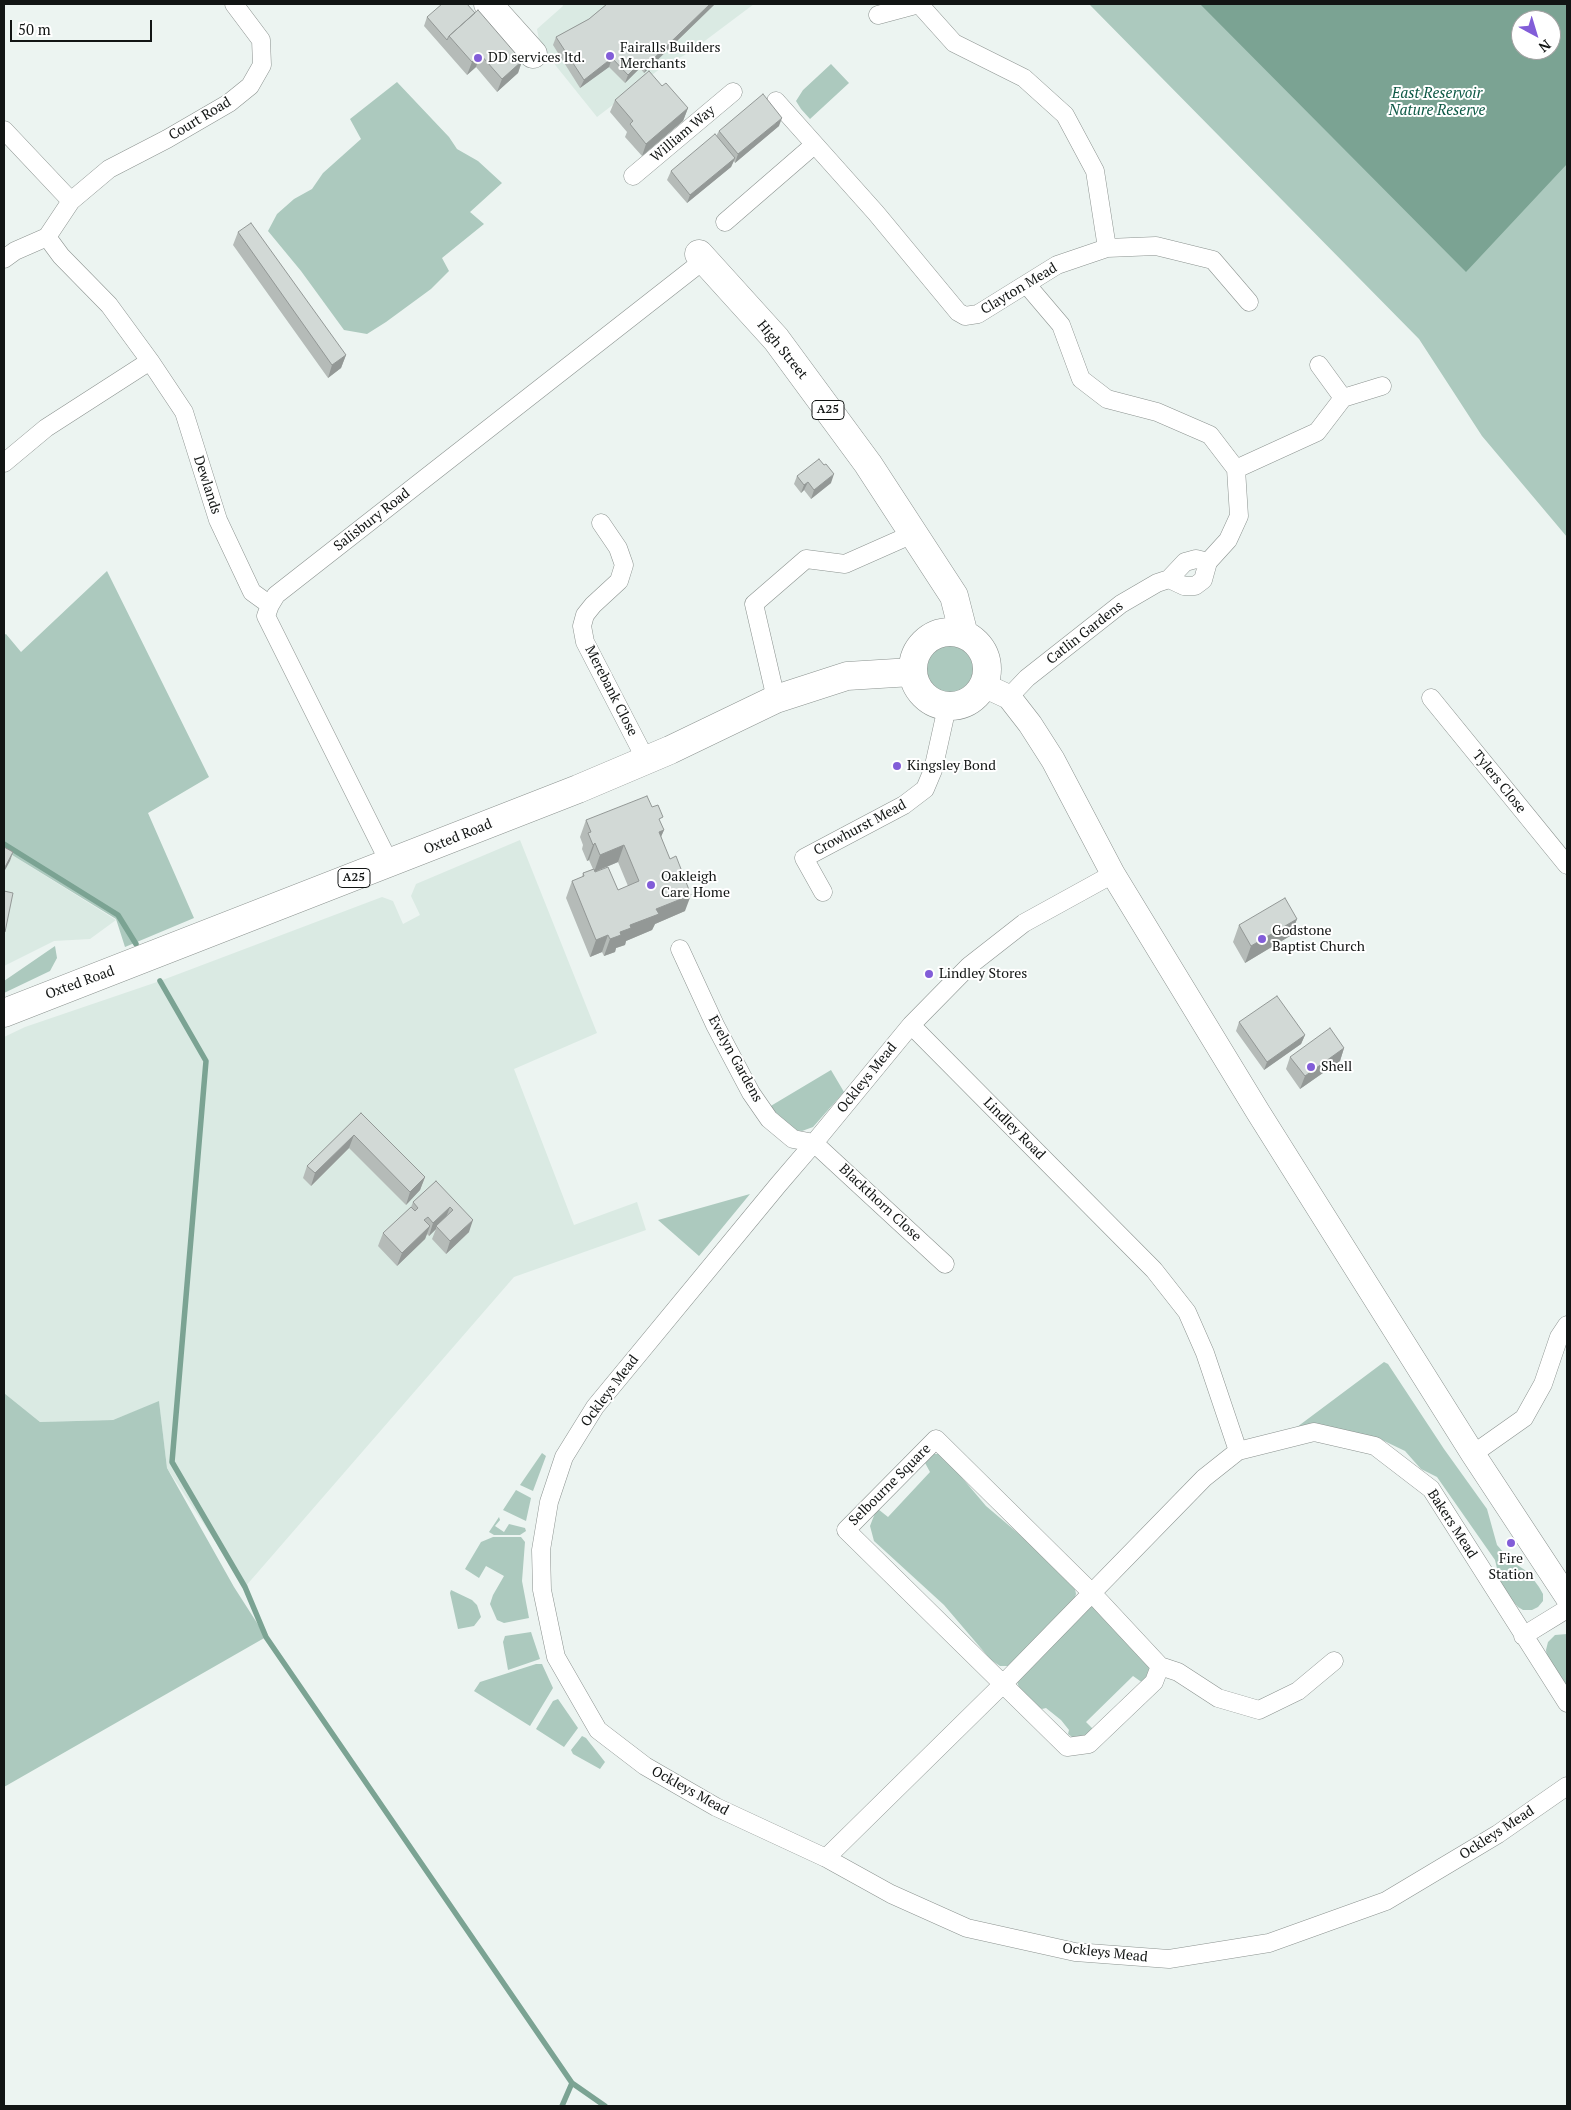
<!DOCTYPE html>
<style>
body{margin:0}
#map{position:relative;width:1571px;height:2110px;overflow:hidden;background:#ecf4f1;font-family:"PT Serif",serif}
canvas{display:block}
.frame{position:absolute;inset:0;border:5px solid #121514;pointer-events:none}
.north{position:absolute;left:1511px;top:10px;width:50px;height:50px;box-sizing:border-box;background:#fff;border:1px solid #a0a1a1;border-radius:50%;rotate:141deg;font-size:14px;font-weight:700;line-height:20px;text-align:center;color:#121514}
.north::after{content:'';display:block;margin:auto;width:18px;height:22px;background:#825dd8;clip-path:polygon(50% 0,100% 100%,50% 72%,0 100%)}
.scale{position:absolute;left:10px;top:20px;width:142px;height:22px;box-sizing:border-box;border:2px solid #121514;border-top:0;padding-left:6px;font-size:15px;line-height:18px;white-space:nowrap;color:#121514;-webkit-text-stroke:4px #fff;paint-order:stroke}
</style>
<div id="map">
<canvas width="1571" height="2110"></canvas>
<div class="frame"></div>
<div class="north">N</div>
<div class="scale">50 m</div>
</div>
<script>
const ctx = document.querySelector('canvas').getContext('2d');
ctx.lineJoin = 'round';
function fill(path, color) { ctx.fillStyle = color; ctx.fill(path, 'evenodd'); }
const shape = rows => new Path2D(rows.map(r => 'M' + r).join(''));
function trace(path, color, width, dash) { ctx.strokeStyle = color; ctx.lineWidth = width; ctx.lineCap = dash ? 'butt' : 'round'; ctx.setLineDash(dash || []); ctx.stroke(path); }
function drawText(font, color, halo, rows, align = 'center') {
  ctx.font = font + ' "PT Serif",serif'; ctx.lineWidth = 4; ctx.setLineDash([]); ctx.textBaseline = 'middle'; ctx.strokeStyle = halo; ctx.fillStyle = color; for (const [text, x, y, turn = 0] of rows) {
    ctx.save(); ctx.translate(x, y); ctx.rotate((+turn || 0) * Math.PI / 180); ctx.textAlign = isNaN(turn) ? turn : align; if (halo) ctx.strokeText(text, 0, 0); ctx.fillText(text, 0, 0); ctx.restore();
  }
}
const built = shape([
 [562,4,754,4,690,52,661,68,597,117,540,46,537,29,563,6],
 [520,840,597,1033,514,1069,574,1225,637,1202,646,1230,514,1277,245,1587,167,1468,159,1402,113,1420,40,1422,4,1393,4,1037,25,1027,160,981,382,897,393,901,403,924,420,915,411,896,416,884],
 [4,850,116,920,90,939,54,941,4,966]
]);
const green = shape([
 [1089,4,1567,4,1567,537,1482,436,1419,339],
 [1521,20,1551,20,1551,50,1521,50],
 [831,64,849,83,810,119,801,109,796,101,803,90],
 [397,82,449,137,457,149,478,161,502,183,470,212,484,224,442,258,449,271,431,289,386,322,367,334,344,330,301,271,268,231,277,214,294,199,312,189,323,173,361,139,350,119],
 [107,571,209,777,148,813,194,918,125,947,116,919,4,850,4,635,6,634,21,652],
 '923 669a26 26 0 1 1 52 0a26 26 0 1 1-52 0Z',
 [55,946,57,958,50,971,4,993,4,981],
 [831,1070,844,1092,813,1127,802,1131,794,1130,769,1107],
 [750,1194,699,1256,658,1220],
 [1384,1362,1388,1364,1444,1449,1487,1509,1497,1545,1511,1561,1528,1572,1539,1587,1543,1594,1543,1601,1538,1607,1532,1610,1523,1610,1518,1607,1502,1589,1495,1560,1437,1477,1421,1469,1405,1451,1378,1438,1318,1426,1297,1427],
 [4,1393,40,1422,113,1420,159,1401,167,1468,234,1587,266,1637,4,1787],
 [542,1453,546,1456,533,1491,520,1485],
 [934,1454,942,1454,986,1506,1039,1551,1075,1589,1076,1594,1074,1600,1011,1666,1000,1666,991,1660,944,1605,874,1541,870,1526,875,1513,878,1509,888,1517,930,1472,924,1461],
 [516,1490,531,1498,526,1521,503,1510],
 [499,1517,500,1520,495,1526,504,1532,509,1524,525,1528,526,1531,520,1535,494,1535,489,1532],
 [493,1537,521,1537,525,1542,522,1581,529,1618,504,1623,497,1620,490,1604,493,1595,504,1576,486,1566,479,1578,465,1569,481,1542],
 [451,1590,472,1600,477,1605,481,1617,474,1626,458,1629,450,1593],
 [1088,1606,1095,1606,1148,1658,1149,1669,1148,1678,1143,1683,1133,1676,1086,1722,1094,1730,1089,1736,1076,1740,1068,1734,1069,1730,1061,1720,1046,1708,1042,1709,1033,1703,1021,1693,1016,1679],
 [531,1632,540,1659,508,1670,503,1642,505,1636],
 [1567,1634,1567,1689,1547,1658,1546,1650,1548,1642,1555,1635],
 [536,1664,542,1664,553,1688,530,1726,474,1691,480,1682],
 [558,1699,578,1728,564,1747,536,1729,553,1701],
 [582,1736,586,1738,605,1762,600,1769,573,1754,571,1750]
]);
const water = shape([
 [1200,4,1567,4,1567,164,1466,272],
 [1521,20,1551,20,1551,50,1521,50]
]);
const stream = shape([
 [4,844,118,915,136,944],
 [160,981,206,1061,172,1462,245,1587,266,1637,572,2083,562,2106],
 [572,2083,605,2106]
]);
const street = shape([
 [234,4,261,40,262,65,250,86,229,103,167,139,109,169,71,201,47,237,61,256,109,305,150,361,184,412,218,520,252,592,270,605],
 [919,4,954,43,1024,78,1065,115,1095,171,1107,248],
 [878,15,919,4],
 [776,101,876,213,958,312,965,316,978,314,1057,265,1107,248,1156,246,1213,260,1249,302],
 [4,130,71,201],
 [633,176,733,92],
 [725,222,814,145],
 [4,259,15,251,47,237],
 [1027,285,1061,325,1081,379,1107,399,1157,412,1210,435,1236,469,1239,516,1228,540,1208,562,1203,580,1195,586,1184,586,1169,579],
 [1343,398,1382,386],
 [4,463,46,428,150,361],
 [1236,469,1317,432,1343,398,1319,365],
 [601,523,618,548,624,565,619,581,593,605,585,615,582,626,585,642,646,760],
 [1009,697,1027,678,1121,604,1157,583,1169,579,1185,562,1196,559,1208,562],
 [1431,698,1567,865],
 [776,699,754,604,806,559,845,564,915,533],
 [390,864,266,616,270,605,276,595,704,260],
 [1113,874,1024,923,969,966,911,1025,1154,1270,1187,1312,1205,1353,1238,1451],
 [823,892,804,858,904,805,925,789,933,770,947,707],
 [680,949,715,1025,751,1093,769,1119,793,1139,814,1143,945,1264],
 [911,1025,814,1143,778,1185,595,1407,564,1457,549,1502,541,1550,542,1590,556,1657,598,1730,645,1766,716,1807,826,1858,891,1894,967,1928,1075,1952,1169,1959,1269,1943,1386,1901,1498,1834,1567,1786],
 [936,1439,1091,1592,1160,1666,1154,1682,1089,1744,1067,1747,846,1530,936,1439],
 [1473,1454,1524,1418,1543,1384,1559,1337,1567,1325],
 [1523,1636,1567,1609],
 [1160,1666,1178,1672,1218,1698,1259,1710,1298,1691,1334,1661],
 [826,1858,1003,1684,1204,1478,1238,1451,1314,1432,1375,1446,1431,1489,1567,1703]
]);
const secondary = shape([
 [983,685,1009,697,1030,724,1053,760,1113,874,1258,1112,1473,1454,1567,1597]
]);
const primary = shape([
 [488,4,533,54],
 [699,254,776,339,868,464,954,596,964,635],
 '913 669a37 37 0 1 1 74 0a37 37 0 1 1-74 0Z',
 [4,1013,578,789,670,750,776,699,847,676,912,672]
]);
const wall = shape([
 [607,4,715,4,644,73,640,68,625,83,609,67,580,88,553,45,556,37,589,19],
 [475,13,522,61,518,73,497,92,476,67,467,75,424,26,427,17],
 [662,86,688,108,683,121,642,156,625,137,627,132,610,112,615,100],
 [779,126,735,163,734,161,731,167,687,203,667,180,671,171,716,136,719,131],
 [238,232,346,355,341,368,328,378,233,245],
 [824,465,831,483,811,499,804,490,801,493,794,484,797,476],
 [652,807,664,830,661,836,685,911,655,924,652,930,626,941,625,945,616,948,615,952,604,956,602,952,590,957,566,898,572,881,582,877,583,873,593,869,589,860,587,861,582,849,583,845,580,837,586,820],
 [618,862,628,886,618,890,595,872],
 [1297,919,1290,936,1245,963,1233,942,1239,925],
 [1239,1022,1305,1035,1301,1044,1264,1070,1236,1031],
 [1344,1048,1340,1061,1300,1089,1286,1069,1290,1057],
 [361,1113,425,1177,420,1190,406,1205,349,1148,311,1186,303,1178,307,1166],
 [436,1181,469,1232,446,1254,432,1239,436,1229,429,1236,427,1234,425,1239,397,1266,378,1246,383,1233,411,1207,413,1202]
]);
const shadedWall = shape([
 [710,4,715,4,644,73,647,65],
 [480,54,476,67,467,75,472,62],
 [612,58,609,67,580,88,584,80],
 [643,60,640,68,625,83,628,75],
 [522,61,518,73,497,92,502,79],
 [688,108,683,121,642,156,646,144],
 [782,118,779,126,735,163,738,154],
 [735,158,731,167,687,203,690,195],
 [346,355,341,368,328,378,332,365],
 [834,474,831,483,811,499,814,490],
 [808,482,804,490,801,493,804,485],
 [664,830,657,846,659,832],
 [595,843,589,860,587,861,593,845],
 [624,845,618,862,594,872,600,855],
 [13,852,10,861,4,872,4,869],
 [691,895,685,911,655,924,652,930,626,941,625,945,616,948,615,952,604,956,610,939,630,925,656,909],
 [1297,919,1290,936,1245,963,1251,946],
 [608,935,602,952,590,957,596,940],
 [1305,1035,1301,1044,1264,1070,1267,1062],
 [1344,1048,1340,1061,1300,1089,1305,1076],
 [354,1135,349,1148,311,1186,315,1173],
 [425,1177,420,1190,406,1205,410,1192],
 [450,1207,445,1220,436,1226,436,1229,429,1236,433,1223],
 [473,1220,469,1232,446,1254,450,1241],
 [430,1226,425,1239,397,1266,402,1253]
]);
const building = shape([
 [442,4,467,4,475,13,449,36,447,40,427,17,442,4],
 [607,4,710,4,647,65,643,60,628,75,612,58,584,80,556,37,589,19,607,4],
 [478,10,522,61,502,79,480,54,472,62,449,36,478,10],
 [649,71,662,86,666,83,688,108,646,144,630,124,633,121,615,100,649,71],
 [763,94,782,118,738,154,719,131,763,94],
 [715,134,735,158,690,195,671,171,715,134],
 [251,223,346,355,332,365,238,232,251,223],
 [819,459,824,465,826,464,834,474,814,490,808,482,804,485,797,476,819,459],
 [647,796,652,807,658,805,663,817,659,819,664,830,659,832,670,859,676,856,691,895,656,909,659,914,630,925,631,928,620,932,621,935,610,939,608,935,596,940,572,881,584,876,583,873,594,869,595,872,608,867,618,890,639,881,624,845,600,855,595,843,593,845,588,833,591,832,586,820,647,796],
 [4,847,13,852,4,869,4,847],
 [4,891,13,893,5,932,4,932,4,891],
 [1285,898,1297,919,1251,946,1239,925,1285,898],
 [1277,996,1305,1035,1267,1062,1239,1022,1277,996],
 [1330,1028,1344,1048,1305,1076,1290,1057,1330,1028],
 [361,1113,425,1177,410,1192,354,1135,315,1173,307,1166,361,1113],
 [436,1181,473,1220,450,1241,436,1226,453,1210,450,1207,433,1223,428,1217,424,1220,430,1226,402,1253,383,1233,411,1207,415,1211,418,1208,413,1202,436,1181]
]);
const markers = [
 [610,56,5,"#825dd8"],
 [478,58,5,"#825dd8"],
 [897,766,5,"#825dd8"],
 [651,885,5,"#825dd8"],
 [1262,939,5,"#825dd8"],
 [929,974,5,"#825dd8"],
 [1311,1067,5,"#825dd8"],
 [1511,1543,5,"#825dd8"]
];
const shields = [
 [828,410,32],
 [354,878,32]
];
const shieldNames = [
 ["A25",828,410],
 ["A25",354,878]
];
const poiNames = [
 ["Fairalls Builders",620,48],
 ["Merchants",620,64],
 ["DD services ltd.",488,58],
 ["Kingsley Bond",907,766],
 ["Oakleigh",661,877],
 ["Care Home",661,893],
 ["Godstone",1272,931],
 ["Baptist Church",1272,947],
 ["Lindley Stores",939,974],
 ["Shell",1321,1067],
 ["Fire",1511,1559,"center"],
 ["Station",1511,1575,"center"]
];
const streetNames = [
 ["Court Road",200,119,-31],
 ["William Way",683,134,-40],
 ["Clayton Mead",1019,289,-31],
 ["High Street",782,350,51],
 ["Dewlands",207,485,72],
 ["Salisbury Road",372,520,-38],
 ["Catlin Gardens",1085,633,-38],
 ["Merebank Close",611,691,63],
 ["Tylers Close",1499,782,51],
 ["Crowhurst Mead",860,828,-28],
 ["Oxted Road",458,837,-22],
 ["Oxted Road",80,983,-20],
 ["Evelyn Gardens",735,1059,61],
 ["Ockleys Mead",867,1078,-51],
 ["Lindley Road",1014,1129,45],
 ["Blackthorn Close",880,1203,43],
 ["Ockleys Mead",610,1391,-53],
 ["Selbourne Square",890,1485,-45],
 ["Bakers Mead",1452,1524,57],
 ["Ockleys Mead",690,1791,29],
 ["Ockleys Mead",1497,1833,-33],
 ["Ockleys Mead",1105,1953,6]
];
const waterNames = [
 ["East Reservoir",1437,94],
 ["Nature Reserve",1437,111]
];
fill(built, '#daeae3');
fill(green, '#acc9be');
fill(water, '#7ba393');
trace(stream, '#7ba393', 5.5);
trace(street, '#8b928f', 19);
trace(secondary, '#8b928f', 25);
trace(primary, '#8b928f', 29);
trace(street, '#fff', 18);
trace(secondary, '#fff', 24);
trace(primary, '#fff', 28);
fill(wall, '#b5bbb8');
fill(shadedWall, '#939896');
fill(building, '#d2d9d6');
trace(building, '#939896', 1);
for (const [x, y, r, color] of markers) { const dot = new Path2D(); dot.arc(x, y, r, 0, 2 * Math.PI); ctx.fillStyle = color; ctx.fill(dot); trace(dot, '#fff', 2); }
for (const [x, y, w] of shields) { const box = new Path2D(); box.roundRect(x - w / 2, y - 9.5, w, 19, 4); ctx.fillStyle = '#fff'; ctx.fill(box); trace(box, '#121514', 1); }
drawText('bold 12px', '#121514', null, shieldNames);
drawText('14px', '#121514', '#fff', poiNames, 'left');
drawText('14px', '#121514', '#fff', streetNames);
drawText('italic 15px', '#0e5a46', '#fff', waterNames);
</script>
